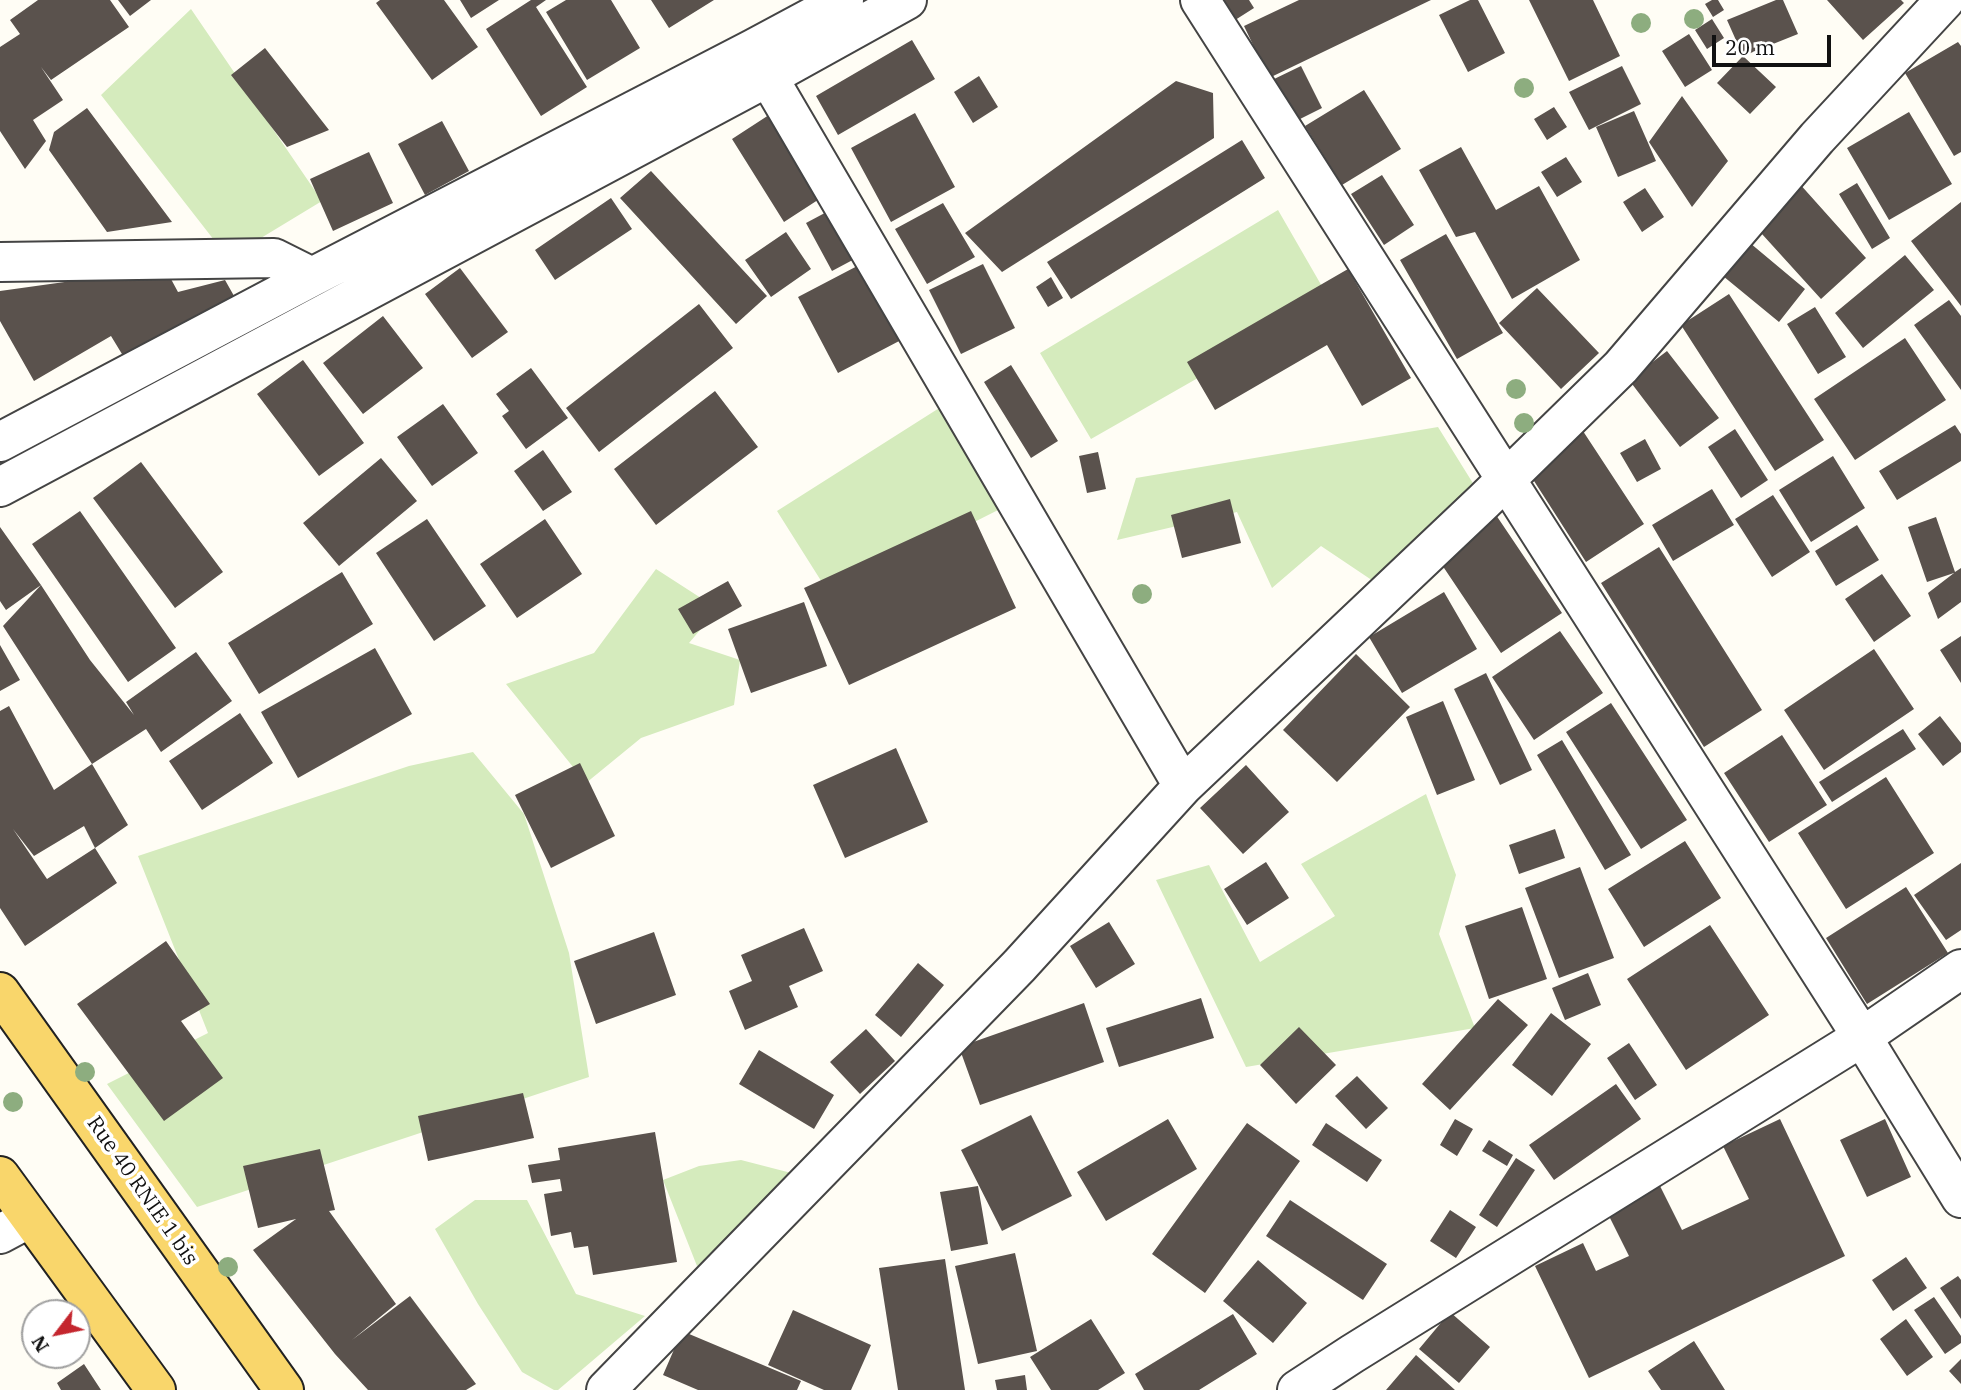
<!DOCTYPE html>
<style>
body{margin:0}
#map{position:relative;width:1961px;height:1390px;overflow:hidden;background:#fffdf5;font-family:"IBM Plex Serif",serif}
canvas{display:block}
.north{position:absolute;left:21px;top:1299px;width:70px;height:70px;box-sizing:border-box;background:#fff;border:2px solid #a0a0a0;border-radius:50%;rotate:238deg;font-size:19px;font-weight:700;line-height:28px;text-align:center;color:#111}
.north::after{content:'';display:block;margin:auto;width:24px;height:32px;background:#c4262e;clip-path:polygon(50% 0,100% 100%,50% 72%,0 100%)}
.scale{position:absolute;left:1712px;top:35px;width:119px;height:32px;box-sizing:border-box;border:4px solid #111;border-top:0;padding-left:9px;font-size:21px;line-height:24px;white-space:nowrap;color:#111;-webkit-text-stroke:5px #fff;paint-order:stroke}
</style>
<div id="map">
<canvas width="1961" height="1390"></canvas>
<div class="north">N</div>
<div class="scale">20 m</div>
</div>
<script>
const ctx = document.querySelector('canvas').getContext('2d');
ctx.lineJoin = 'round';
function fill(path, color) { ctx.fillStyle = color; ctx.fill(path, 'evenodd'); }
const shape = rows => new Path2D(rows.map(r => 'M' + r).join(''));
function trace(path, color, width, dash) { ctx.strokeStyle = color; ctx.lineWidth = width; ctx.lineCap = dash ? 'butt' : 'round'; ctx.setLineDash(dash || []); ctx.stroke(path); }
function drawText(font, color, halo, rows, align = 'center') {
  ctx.font = font + ' "IBM Plex Serif",serif'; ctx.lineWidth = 7; ctx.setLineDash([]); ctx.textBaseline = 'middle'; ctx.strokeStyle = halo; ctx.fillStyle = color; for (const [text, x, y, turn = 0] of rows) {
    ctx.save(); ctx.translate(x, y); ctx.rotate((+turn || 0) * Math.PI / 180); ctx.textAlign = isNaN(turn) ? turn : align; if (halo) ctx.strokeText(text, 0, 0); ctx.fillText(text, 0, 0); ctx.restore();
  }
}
const green = shape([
 [191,9,322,201,228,258,101,95],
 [1278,210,1331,302,1091,439,1040,353],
 [944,405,1004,507,830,595,777,511],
 [1438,427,1484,501,1388,591,1321,546,1272,588,1237,512,1117,540,1136,478],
 [656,569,718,609,689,643,740,660,734,705,641,738,586,783,506,684,594,653],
 [473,752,524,814,569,953,589,1077,197,1207,107,1084,208,1033,138,856,409,766],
 [1426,794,1456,875,1439,934,1475,1028,1246,1067,1156,880,1209,865,1260,962,1335,916,1301,864],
 [741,1160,799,1175,737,1245,697,1266,663,1180,699,1166],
 [475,1200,527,1200,576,1294,645,1316,558,1390,554,1390,522,1372,478,1304,435,1229]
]);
const building = shape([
 [38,0,110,0,129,27,51,80,41,67,63,100,33,120,46,141,25,169,0,131,0,47,20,34,10,20],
 [118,0,151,0,130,16],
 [380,0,444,0,478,47,432,80,376,3],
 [460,0,499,0,471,18],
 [531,0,546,0,536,7,587,87,541,116,486,29],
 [566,0,611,0,640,48,587,80,546,12],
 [651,0,714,0,669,28],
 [1217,0,1249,0,1254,8,1232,22],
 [1299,0,1431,0,1269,78,1244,26],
 [1470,0,1478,0,1505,53,1468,72,1439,15],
 [1529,0,1593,0,1620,56,1569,81],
 [1712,0,1718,0,1724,10,1713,17,1705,4],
 [1776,0,1783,0,1798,34,1743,56,1727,20],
 [1827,0,1901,0,1904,3,1863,40],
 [1712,19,1724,38,1707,49,1695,30],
 [1689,34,1712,70,1685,87,1662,51],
 [912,40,935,79,838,135,816,96],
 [1958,42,1961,46,1961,152,1954,156,1905,73],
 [265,48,329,130,287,147,231,75],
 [1743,56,1776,87,1750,114,1717,83],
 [1301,66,1322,108,1292,123,1270,81],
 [1622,66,1641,104,1589,130,1569,92],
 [979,76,998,107,973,123,954,92],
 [1176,81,1213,93,1214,138,1002,272,965,233],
 [1364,90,1401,149,1342,185,1305,126],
 [1682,96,1728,161,1692,207,1649,142],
 [1554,107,1567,127,1547,140,1534,119],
 [87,108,172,222,107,232,49,150,54,132],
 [1634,111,1656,161,1618,177,1596,127],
 [1909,112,1952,184,1889,220,1847,148],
 [772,113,824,196,784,222,732,139],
 [915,113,955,187,891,222,851,148],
 [442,121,469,171,425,195,398,144],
 [1242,140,1265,178,1071,299,1047,262],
 [1461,147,1496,210,1539,186,1580,260,1512,299,1475,232,1456,237,1419,170],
 [369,152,393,203,333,231,310,179],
 [1566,157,1582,182,1557,197,1541,172],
 [651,171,767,296,736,324,620,198],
 [1382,175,1414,225,1384,245,1351,194],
 [1798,182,1866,258,1821,299,1752,223],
 [1857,183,1890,238,1872,249,1839,194],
 [1645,188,1664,217,1642,232,1623,202],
 [611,198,632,229,555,280,535,250],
 [1961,202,1961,306,1911,241],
 [943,203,975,257,927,284,895,229],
 [836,207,862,255,832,271,806,223],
 [786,232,811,269,771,297,745,260],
 [1446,234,1503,333,1457,359,1400,260],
 [1750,243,1805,289,1779,322,1723,276],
 [1905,255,1934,290,1863,348,1835,313],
 [863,263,903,339,838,373,798,297],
 [983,264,1015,328,961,354,929,290],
 [165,268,178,292,225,280,251,326,125,359,111,336,34,381,0,321,0,291],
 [460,268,508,332,472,358,425,294],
 [1348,269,1411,378,1362,406,1327,345,1215,410,1187,362],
 [1051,277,1063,298,1048,307,1036,287],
 [1537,288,1599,353,1561,389,1499,323],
 [1729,294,1824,440,1775,471,1681,325],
 [1949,300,1961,316,1961,390,1914,325],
 [699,304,733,348,599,452,566,408],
 [1815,307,1846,357,1818,374,1787,324],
 [383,316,423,368,363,414,323,363],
 [1905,338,1946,400,1855,460,1814,399],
 [1667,351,1719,418,1680,447,1629,380],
 [303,360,364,443,319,476,257,394],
 [1011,365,1058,441,1031,458,984,382],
 [531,368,568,418,526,449,502,416,509,411,496,394],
 [715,391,758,447,656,525,614,469],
 [443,404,478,453,432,486,397,437],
 [1579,425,1644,524,1586,562,1527,470],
 [1955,425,1961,434,1961,461,1897,500,1879,471],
 [1735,429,1768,480,1741,498,1708,447],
 [1645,439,1661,469,1637,482,1620,453],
 [543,450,572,492,543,511,514,471],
 [1098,452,1106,489,1087,493,1079,456],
 [1833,456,1865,508,1811,542,1779,490],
 [381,458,417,501,339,566,303,523],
 [141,462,223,572,175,608,93,498],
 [1712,489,1734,525,1673,561,1652,525],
 [1773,495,1810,552,1772,577,1735,519],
 [1230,499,1241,543,1182,558,1171,515],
 [80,511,176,648,128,682,32,544],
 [971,511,1016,608,849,685,804,588],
 [1496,515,1562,613,1501,653,1436,556],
 [1936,517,1955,572,1961,568,1961,602,1938,619,1928,593,1954,573,1927,582,1908,527],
 [427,519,486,606,434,641,376,553],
 [545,519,582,574,517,618,480,564],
 [1857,525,1879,560,1836,586,1815,551],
 [0,527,41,585,6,610,0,601],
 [1659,547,1762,710,1704,747,1601,583],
 [342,572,373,624,259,694,228,643],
 [1882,574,1911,616,1874,642,1845,599],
 [728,581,742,606,693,634,678,609],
 [41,585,90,660,134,715,126,702,196,652,232,701,161,752,146,729,92,764,3,626],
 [1444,592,1477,649,1402,693,1369,637],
 [804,602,827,666,751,693,728,629],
 [1560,631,1603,693,1534,740,1492,677],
 [1961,636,1961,683,1940,650],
 [0,645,20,680,0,691],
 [375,648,412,714,298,778,261,712],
 [1874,649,1914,709,1824,770,1784,710],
 [1356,654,1410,707,1337,782,1283,730],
 [1486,673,1532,770,1500,785,1454,689],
 [1443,701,1475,780,1437,795,1406,717],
 [1611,703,1687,820,1641,849,1566,732],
 [9,706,54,790,92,764,128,825,95,848,84,826,34,856,13,829,47,879,95,848,117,883,25,946,0,908,0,711],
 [240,713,273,763,202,810,169,761],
 [1940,716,1961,743,1961,752,1943,766,1918,734],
 [1903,729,1916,749,1832,802,1819,782],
 [1782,735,1827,805,1769,842,1724,773],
 [1562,740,1631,855,1605,870,1537,755],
 [896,748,928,822,845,858,813,785],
 [580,763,615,836,551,868,515,795],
 [1246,765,1289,812,1243,854,1200,808],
 [1886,777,1934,853,1846,909,1798,833],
 [1555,829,1565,858,1519,874,1509,845],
 [1685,841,1721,898,1644,947,1608,889],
 [1266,862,1289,898,1247,925,1224,889],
 [1961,863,1961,930,1946,940,1914,895],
 [1580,867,1614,958,1559,978,1525,888],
 [1906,887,1948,953,1867,1004,1826,938],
 [1522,907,1547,979,1489,999,1465,926],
 [1109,922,1135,964,1096,988,1070,946],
 [1710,925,1769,1015,1686,1070,1627,979],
 [804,928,823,971,789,986,798,1007,745,1030,729,991,752,981,741,955],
 [654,932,676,995,596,1024,574,961],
 [166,941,210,1004,181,1021,223,1078,164,1121,77,1004],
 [918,963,944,985,901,1037,875,1015],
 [1588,973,1601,1005,1565,1020,1552,988],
 [1201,998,1214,1038,1119,1067,1106,1028],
 [1498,999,1528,1025,1450,1110,1422,1084],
 [1084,1003,1104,1062,980,1105,959,1047],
 [1551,1013,1591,1044,1552,1096,1512,1065],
 [1299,1027,1336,1065,1296,1104,1260,1065],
 [866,1029,895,1061,860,1094,830,1062],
 [1629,1043,1657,1085,1635,1100,1607,1058],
 [759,1050,834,1095,814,1129,739,1084],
 [1357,1076,1388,1108,1366,1129,1335,1096],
 [1616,1084,1641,1119,1554,1180,1529,1145],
 [523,1093,534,1138,428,1161,418,1116],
 [1031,1115,1072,1196,1002,1231,961,1150],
 [1168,1119,1197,1169,1106,1221,1077,1172],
 [1455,1119,1473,1129,1457,1156,1440,1145],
 [1780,1119,1845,1256,1589,1378,1535,1266,1583,1243,1596,1271,1629,1256,1607,1212,1660,1186,1682,1230,1749,1199,1723,1146],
 [1885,1119,1911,1177,1867,1197,1840,1140],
 [1247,1123,1300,1161,1205,1293,1152,1254],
 [1326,1123,1382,1160,1367,1182,1312,1145],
 [655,1132,677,1262,593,1275,588,1246,574,1248,571,1232,551,1236,544,1194,562,1191,560,1179,532,1183,528,1165,560,1160,558,1148],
 [1489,1140,1513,1155,1507,1166,1482,1151],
 [320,1149,335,1210,329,1211,396,1304,352,1340,410,1296,476,1384,466,1390,368,1390,335,1354,253,1250,296,1219,258,1228,243,1166],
 [1516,1158,1535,1170,1497,1227,1479,1215],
 [978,1186,988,1244,951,1251,940,1192],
 [1290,1200,1387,1264,1363,1300,1266,1236],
 [1450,1210,1476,1227,1456,1258,1430,1241],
 [1015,1253,1037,1351,978,1364,955,1266],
 [1906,1257,1927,1288,1893,1311,1872,1280],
 [945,1259,965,1390,898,1390,879,1268],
 [1258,1260,1307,1303,1273,1343,1223,1301],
 [1958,1276,1961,1280,1961,1319,1940,1288],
 [1934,1297,1961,1336,1961,1343,1945,1354,1914,1310],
 [793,1310,871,1345,851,1390,824,1390,768,1365],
 [1450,1312,1490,1347,1459,1383,1419,1349],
 [1233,1314,1257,1354,1199,1390,1144,1390,1135,1374],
 [1091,1319,1125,1373,1098,1390,1051,1390,1030,1357],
 [1906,1319,1933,1357,1907,1376,1880,1339],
 [682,1331,801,1381,797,1390,698,1390,663,1375],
 [1694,1341,1725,1390,1661,1390,1648,1371],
 [1416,1355,1455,1390,1386,1390],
 [1961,1359,1961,1384,1949,1371],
 [84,1364,101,1390,61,1390,57,1383],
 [1025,1375,1027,1390,997,1390,995,1380]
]);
const minor = shape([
 [1200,0,1862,1037,1961,1198],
 [768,77,1183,786],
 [0,262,274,258,312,277],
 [0,442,312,277,753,49,844,0],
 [0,487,768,77,907,0],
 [0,1234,30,1218],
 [606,1390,1019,966,1183,786,1484,501,1621,367,1817,138,1945,0],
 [1297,1390,1352,1354,1862,1037,1961,969]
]);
const major = shape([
 [0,992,284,1390],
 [0,1176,156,1390]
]);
const trees = [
 [1694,19],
 [1641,23],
 [1524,88],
 [1516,389],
 [1524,423],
 [1142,594],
 [85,1072],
 [13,1102],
 [228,1267]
];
const streetNames = [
 ["Rue 40 RNIE 1 bis",142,1191,55]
];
fill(green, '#d5ebbd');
fill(building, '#5a524d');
trace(minor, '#444', 42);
trace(major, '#222', 42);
trace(minor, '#fff', 38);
trace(major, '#f9d66b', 38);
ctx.fillStyle = '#8dad7f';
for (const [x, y] of trees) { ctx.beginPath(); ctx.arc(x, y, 10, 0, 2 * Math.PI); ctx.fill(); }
drawText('21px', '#111', '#fff', streetNames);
</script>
